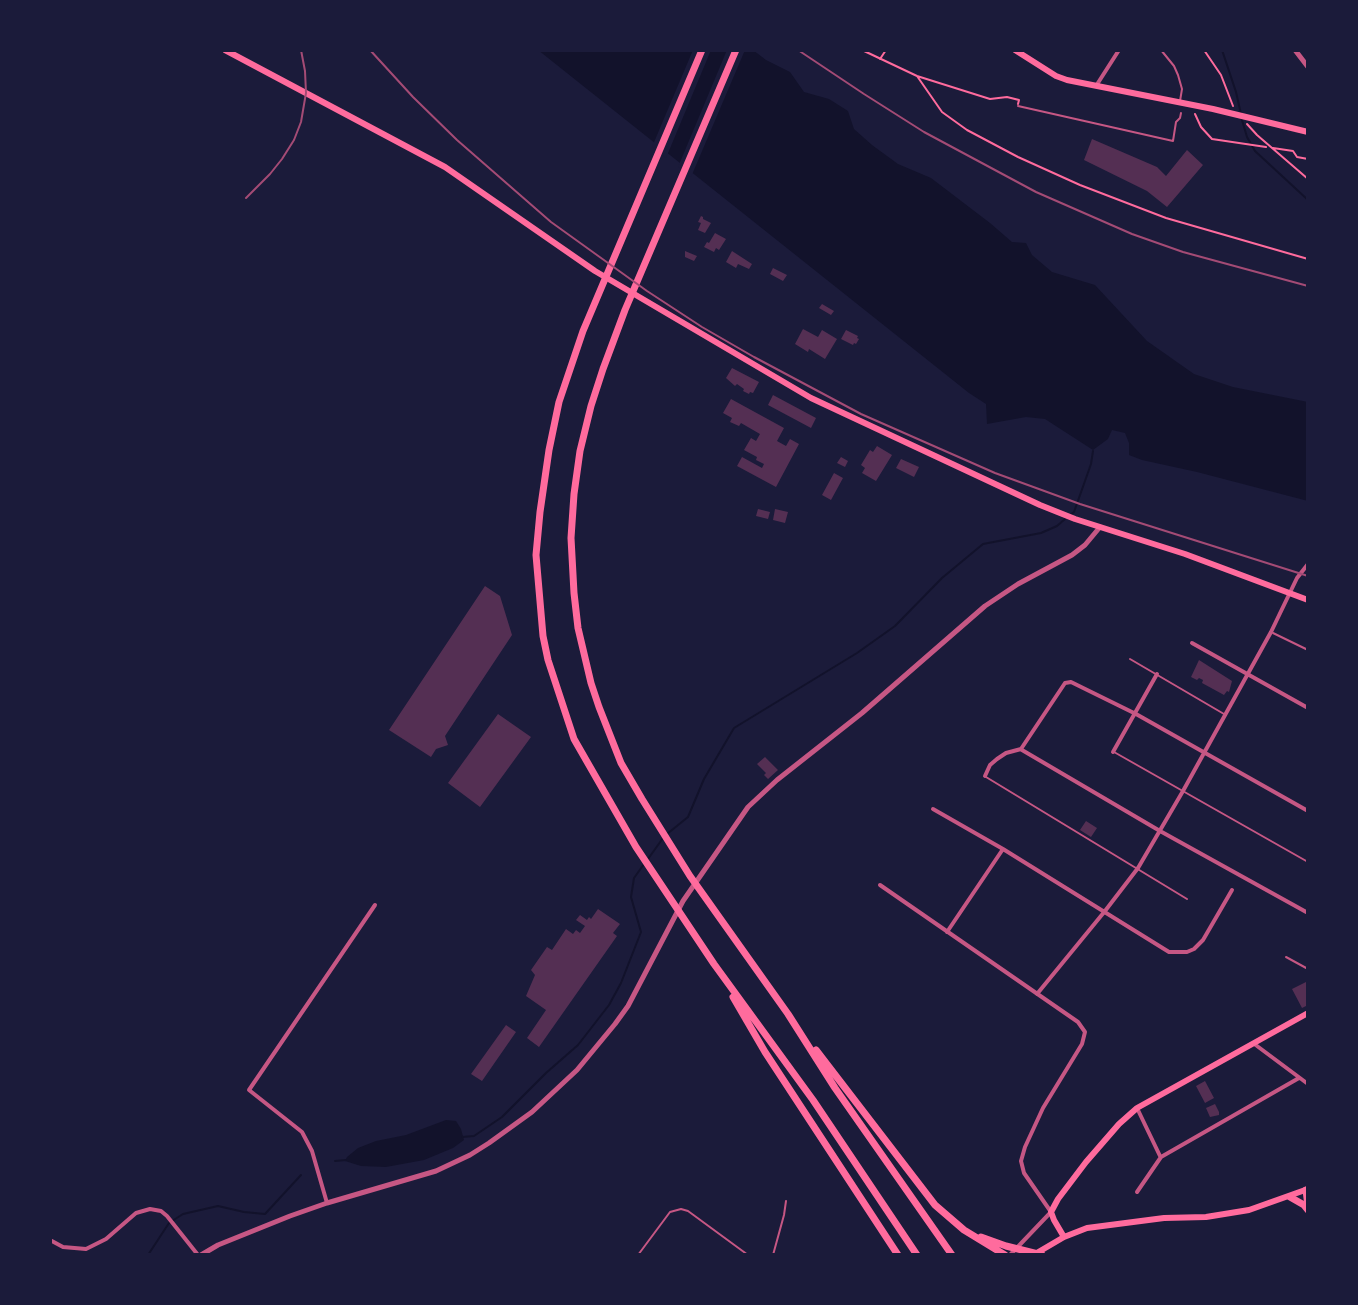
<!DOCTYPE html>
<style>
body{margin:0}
#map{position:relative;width:1358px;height:1305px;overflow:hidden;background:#1b1b3a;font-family:Manrope,sans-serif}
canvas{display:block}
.frame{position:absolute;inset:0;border:52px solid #1b1b3a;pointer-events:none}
</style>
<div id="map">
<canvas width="1358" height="1305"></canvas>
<div class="frame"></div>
</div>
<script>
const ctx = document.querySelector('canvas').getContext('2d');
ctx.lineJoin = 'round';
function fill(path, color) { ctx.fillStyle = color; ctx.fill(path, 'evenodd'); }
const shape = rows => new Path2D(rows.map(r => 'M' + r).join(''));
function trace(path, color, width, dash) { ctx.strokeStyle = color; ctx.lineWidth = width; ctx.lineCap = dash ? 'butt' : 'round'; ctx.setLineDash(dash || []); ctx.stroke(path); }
const water = shape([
 [538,50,753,50,766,60,790,72,804,92,829,99,848,111,854,129,872,145,898,164,931,178,990,223,1012,242,1026,243,1032,255,1052,272,1095,285,1147,341,1194,374,1233,387,1308,402,1308,501,1197,472,1142,460,1129,455,1129,443,1125,433,1112,430,1108,439,1093,450,1045,419,1026,417,987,424,986,404,969,393],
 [446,1120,456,1121,461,1129,464,1140,453,1148,424,1160,386,1167,361,1166,345,1161,347,1157,358,1148,376,1141,406,1135]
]);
const pier = shape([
 [693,50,711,50,666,158,652,147],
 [727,50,745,50,691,177,678,167]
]);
const stream = shape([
 [1222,50,1236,92,1241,114],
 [1242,120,1247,137,1255,151,1308,200],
 [1070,515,1074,512,1091,464,1093,451],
 [667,834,688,817,704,779,734,728,857,653,895,626,942,578,983,544,1041,533,1057,526,1065,519],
 [648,859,663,838],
 [462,1137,474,1136,502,1117,546,1073,578,1045,609,1005,621,983,641,932,631,897,634,878,644,864],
 [335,1161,346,1160],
 [148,1255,169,1223,183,1214,218,1206,244,1212,265,1214,301,1175]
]);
const building = shape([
 [1092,139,1157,167,1166,176,1187,150,1203,165,1167,207,1147,191,1084,160],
 [701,216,703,217,703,219,711,223,705,233,698,230,701,223,698,222],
 [715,233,726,239,719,250,716,248,714,252,704,247,707,242,709,243],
 [685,251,697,256,694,261,685,257],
 [732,251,752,264,749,269,738,264,736,268,726,262],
 [773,268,787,275,783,281,770,274],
 [822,304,834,311,831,315,819,308],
 [803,329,818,337,822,330,837,339,825,359,809,349,808,352,795,344],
 [846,330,858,336,857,338,859,339,856,344,854,343,853,345,841,339],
 [732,368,759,382,753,393,750,392,749,394,743,391,744,389,737,384,735,386,726,378],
 [773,395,816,418,811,428,768,405],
 [731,399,784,428,777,441,786,446,790,439,799,444,776,487,737,466,742,457,762,468,764,464,756,460,757,457,744,450,751,438,756,441,760,434,741,423,739,426,730,422,732,418,723,413],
 [877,446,892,455,876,481,862,473,865,468,861,465,870,450,873,452],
 [841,457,848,461,845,467,837,463],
 [901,459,919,467,914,477,896,468],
 [834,473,843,478,831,500,822,495],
 [758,509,770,512,768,519,756,516],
 [775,509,788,512,785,523,773,520],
 [485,586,500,596,512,635,445,736,448,745,436,749,431,757,389,730],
 [1199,660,1232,681,1229,692,1227,691,1224,695,1202,683,1203,680,1199,678,1197,680,1191,677],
 [498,714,531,737,480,807,448,783],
 [765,757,778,770,768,779,764,775,766,773,757,764],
 [1086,821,1097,828,1091,837,1080,830],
 [598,909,620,924,613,933,617,936,539,1047,527,1038,546,1010,526,996,535,975,531,970,547,947,552,950,566,929,573,934,576,930,580,933,585,926,576,920,580,915,587,920,589,917,591,919],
 [1308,981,1308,1005,1302,1008,1292,989],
 [506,1025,516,1032,482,1081,471,1074],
 [1205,1081,1214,1098,1205,1103,1196,1086],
 [1215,1104,1219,1112,1219,1115,1210,1117,1206,1108]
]);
const path = shape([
 [862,50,917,76,990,99,1007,97,1019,100,1018,104],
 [1204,50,1221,75,1233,106],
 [880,59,886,50],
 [917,76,942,112,967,130,1018,157,1080,185,1166,218,1308,259],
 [1195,114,1201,127,1212,139,1266,147],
 [1247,124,1257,135,1308,179],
 [1273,148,1293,151,1297,157,1308,159]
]);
const service = shape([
 [1161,50,1174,66,1178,75,1182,89,1180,101],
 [1018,106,1173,141,1176,122,1180,118,1181,113],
 [1273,633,1308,650],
 [1130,659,1224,714],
 [1114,752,1308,862],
 [986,777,1187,899],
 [1286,957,1308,969],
 [638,1255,670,1212,681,1209,688,1211,748,1255],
 [773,1255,784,1215,786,1201]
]);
const minor = shape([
 [1096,86,1119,50],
 [1192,643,1308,708],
 [1022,750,1160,831,1308,913],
 [1113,752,1157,674],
 [985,776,990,765,997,759,1006,753,1021,749,1065,683,1071,682,1136,714,1308,811],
 [933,809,1003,849,1169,952,1187,952,1194,949,1203,940,1232,890],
 [880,885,1078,1022,1085,1032,1082,1044,1043,1108,1025,1147,1021,1161,1024,1173,1051,1212,1010,1255],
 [947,932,1003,849],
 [1037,994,1105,911,1138,868,1183,791,1271,632,1297,578,1308,564],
 [1253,1043,1308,1084],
 [1137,1108,1160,1156],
 [1137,1192,1161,1157,1299,1078],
 [327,1203,312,1151,302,1132,249,1090,375,905],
 [50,1240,63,1247,86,1249,106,1239,136,1213,150,1209,161,1211,167,1216,198,1255]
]);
const tertiary = shape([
 [1295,50,1308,67],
 [201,1255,218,1245,290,1216,327,1203,436,1171,470,1155,489,1143,532,1112,577,1070,615,1024,628,1006,683,901,748,807,777,780,862,713,985,606,1018,584,1072,555,1085,545,1100,527]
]);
const secondary = shape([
 [225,50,445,167,595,271,811,398,1040,505,1075,519,1185,554,1308,600],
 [1015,50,1056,76,1067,80,1213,109,1308,132]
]);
const primary = shape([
 [1064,1237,1054,1220,1051,1212,1058,1199,1086,1162,1119,1124,1137,1108,1308,1013],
 [1035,1254,1064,1237,1087,1228,1164,1218,1206,1217,1249,1210,1308,1189]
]);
const motorway = shape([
 [702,50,583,331,559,402,549,450,540,512,536,555,543,636,548,660,574,739,636,847,714,964,813,1100,917,1255],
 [736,50,625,310,603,369,591,406,580,451,574,494,571,538,574,593,578,628,591,683,599,707,621,763,642,799,690,876,788,1014,835,1088,952,1255],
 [733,997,765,1052,898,1255],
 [816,1050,935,1205,964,1230,1005,1255],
 [1306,1190,1308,1206],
 [1290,1197,1304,1205,1308,1210],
 [981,1237,1006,1246,1042,1255]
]);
const rail = shape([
 [370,50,413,97,457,140,551,222,647,291,702,327,754,357,861,414,995,473,1080,504,1308,576],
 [798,50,864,94,924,132,1036,192,1132,234,1183,252,1308,286],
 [246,198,270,174,282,159,294,140,301,122,306,93,305,71,301,50]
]);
fill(water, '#12122b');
fill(pier, '#1b1b3a');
trace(stream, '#12122b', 2);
fill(building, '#542f53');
trace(path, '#ff6b9d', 2);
trace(service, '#c65784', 2);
trace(minor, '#c65784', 4);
trace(tertiary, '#c65784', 5);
trace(secondary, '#ff6b9d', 6);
trace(primary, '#ff6b9d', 6);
trace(motorway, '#ff6b9d', 7);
trace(rail, '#a44b75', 2);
</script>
